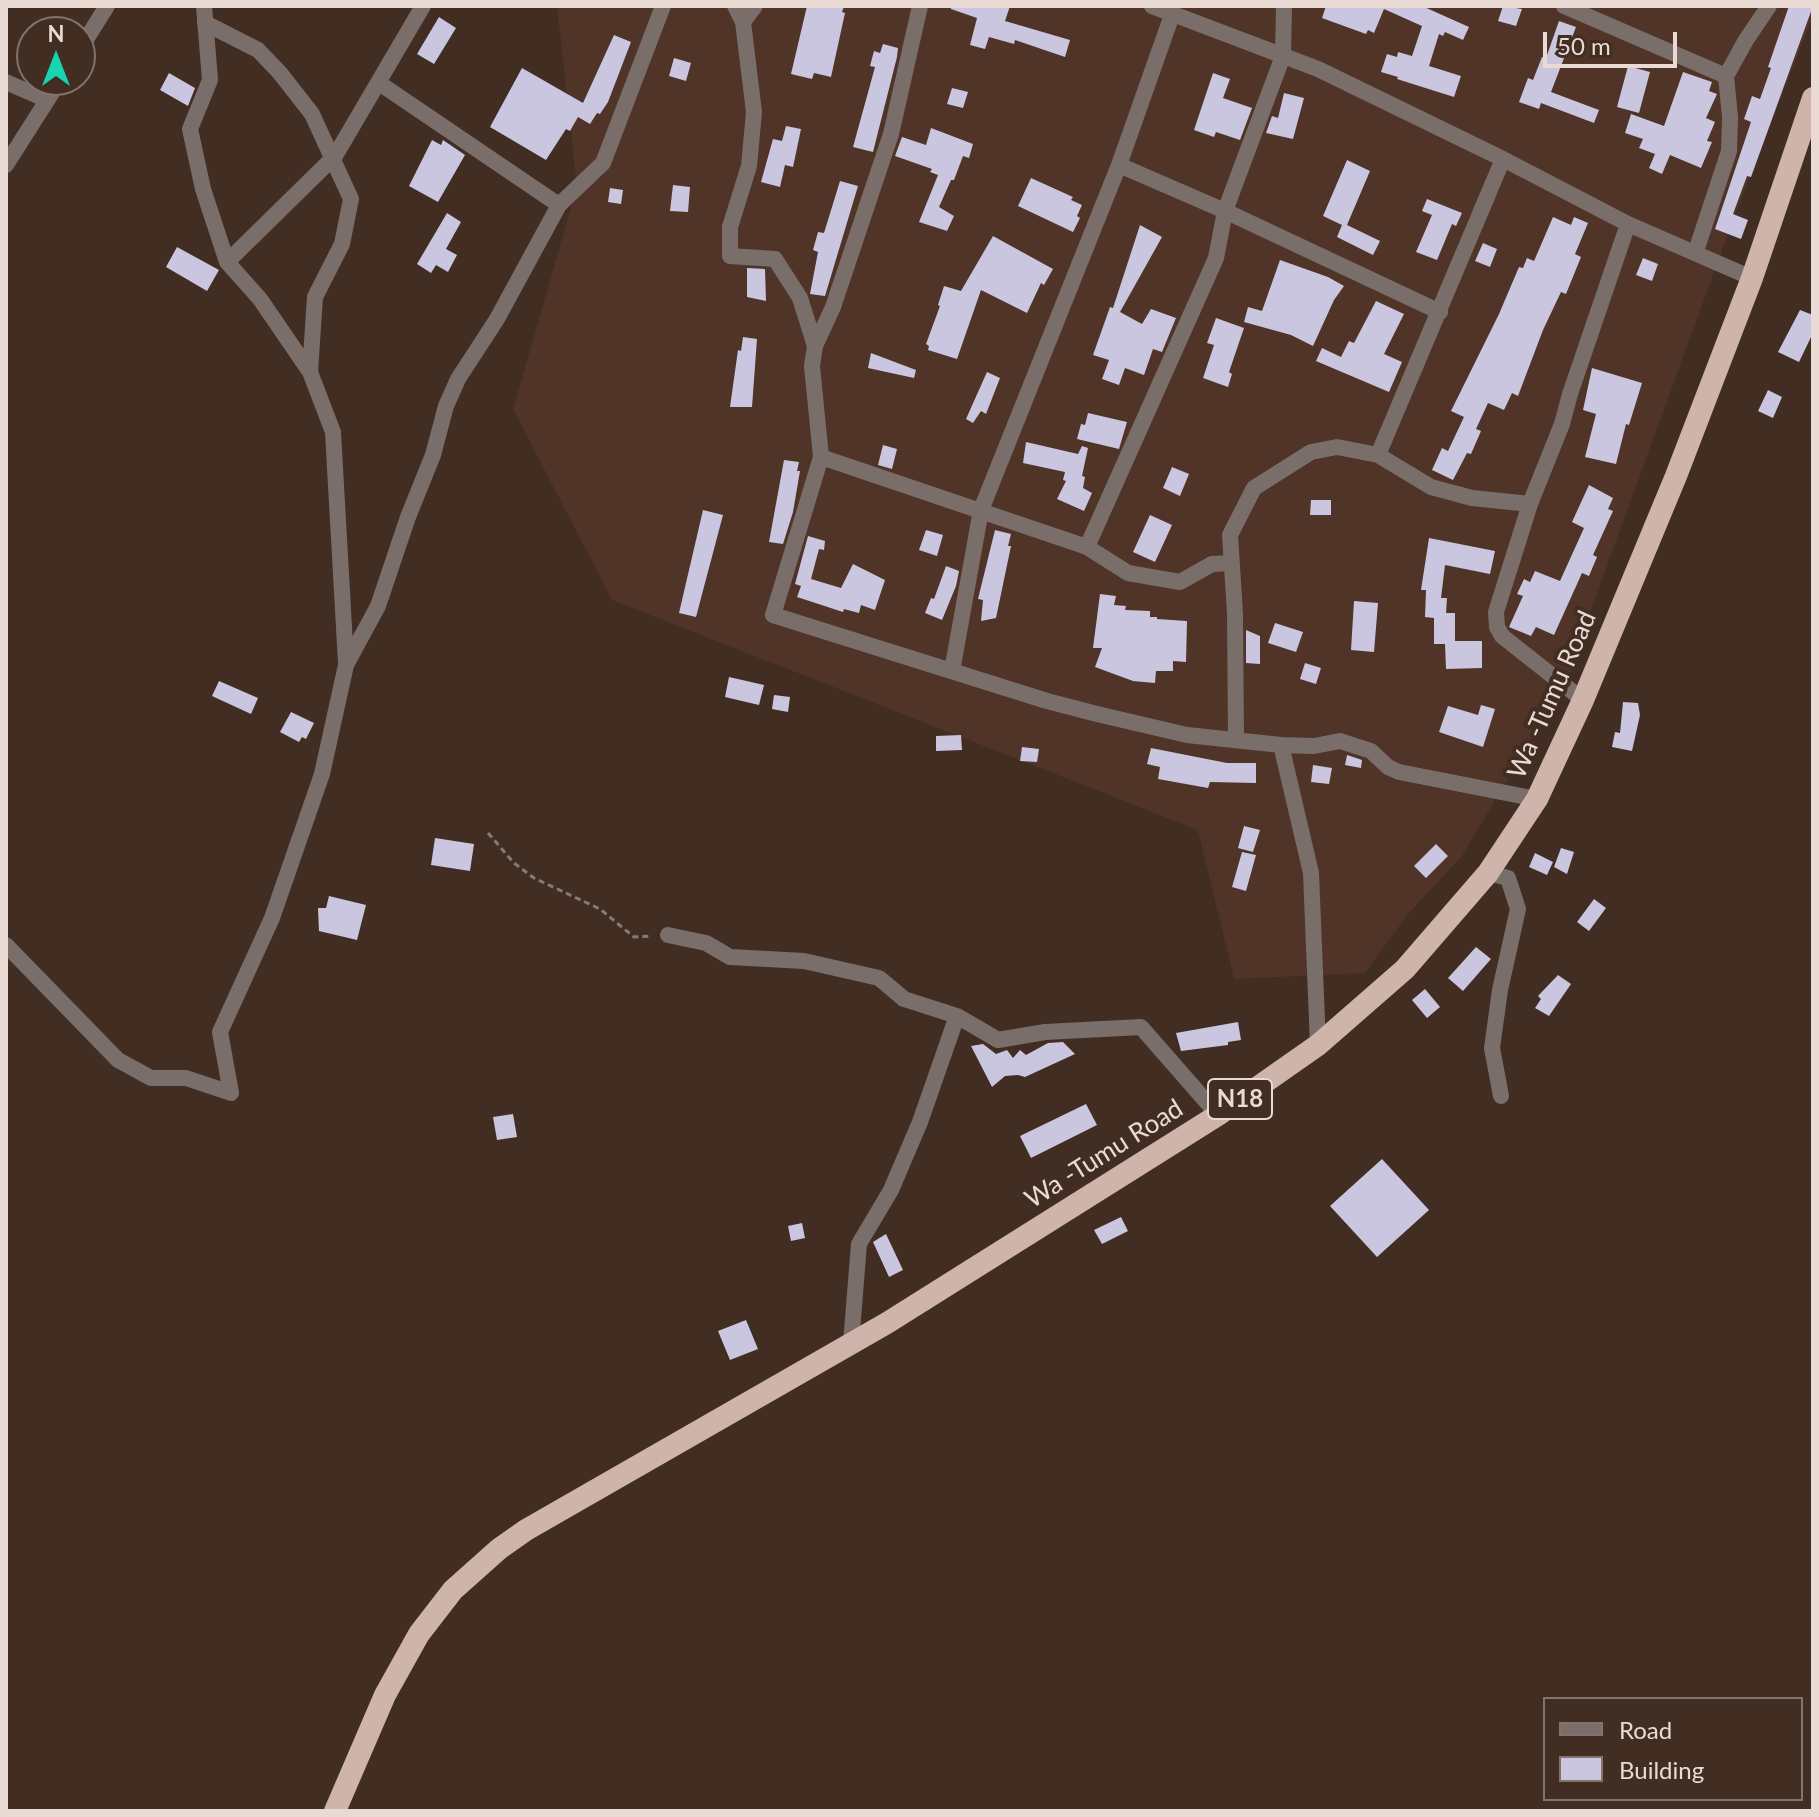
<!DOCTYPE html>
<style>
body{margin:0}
#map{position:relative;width:1819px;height:1817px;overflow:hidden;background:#422d23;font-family:Lato,sans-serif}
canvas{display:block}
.frame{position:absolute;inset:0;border:8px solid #e9dad4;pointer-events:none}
.legend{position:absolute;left:1543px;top:1697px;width:260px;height:104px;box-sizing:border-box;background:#422d23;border:2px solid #85726a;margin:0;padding:10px 14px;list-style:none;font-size:24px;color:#e9dad4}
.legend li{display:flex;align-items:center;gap:16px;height:40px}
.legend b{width:40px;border:2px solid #85726a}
.north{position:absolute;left:16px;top:16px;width:80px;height:80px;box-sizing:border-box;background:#422d23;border:2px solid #85726a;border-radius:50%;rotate:0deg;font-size:22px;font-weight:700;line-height:32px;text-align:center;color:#e9dad4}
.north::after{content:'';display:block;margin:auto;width:28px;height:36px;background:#18d5b2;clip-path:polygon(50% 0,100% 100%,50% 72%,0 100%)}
.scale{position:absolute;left:1543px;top:32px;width:134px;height:36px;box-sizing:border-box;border:4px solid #e9dad4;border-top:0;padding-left:10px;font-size:24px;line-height:28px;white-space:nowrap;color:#e9dad4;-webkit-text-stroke:6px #422d23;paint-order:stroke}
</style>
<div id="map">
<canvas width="1819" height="1817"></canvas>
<div class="frame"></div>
<ul class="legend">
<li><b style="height:10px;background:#7a6e6a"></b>Road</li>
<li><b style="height:22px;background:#cac6e0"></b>Building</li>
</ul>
<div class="north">N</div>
<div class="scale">50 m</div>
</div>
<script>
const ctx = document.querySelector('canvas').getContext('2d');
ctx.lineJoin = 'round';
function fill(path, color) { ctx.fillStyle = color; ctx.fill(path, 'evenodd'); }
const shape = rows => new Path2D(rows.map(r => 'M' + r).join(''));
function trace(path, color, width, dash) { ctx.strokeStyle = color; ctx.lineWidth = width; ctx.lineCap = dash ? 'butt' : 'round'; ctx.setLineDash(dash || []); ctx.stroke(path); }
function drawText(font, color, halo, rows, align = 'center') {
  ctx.font = font + ' Lato,sans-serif'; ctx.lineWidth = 8; ctx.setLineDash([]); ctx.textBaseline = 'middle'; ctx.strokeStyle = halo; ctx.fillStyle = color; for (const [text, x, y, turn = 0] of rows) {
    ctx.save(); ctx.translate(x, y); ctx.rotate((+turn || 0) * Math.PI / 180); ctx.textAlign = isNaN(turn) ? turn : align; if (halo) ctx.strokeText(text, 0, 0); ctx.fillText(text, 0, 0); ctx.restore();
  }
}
const built = shape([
 [557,6,1813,6,1813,16,1736,212,1581,637,1571,673,1462,856,1408,914,1365,973,1234,979,1198,830,612,600,513,409,577,187]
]);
const building = shape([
 [807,6,844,6,842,12,845,13,831,77,814,73,812,79,791,74],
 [951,6,1010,6,1005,21,1070,40,1065,57,1015,40,1014,44,989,37,985,49,970,45,977,18,951,9],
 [1326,6,1422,6,1469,27,1463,40,1445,32,1443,36,1439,34,1429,66,1461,76,1454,97,1397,79,1398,77,1381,72,1387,54,1397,57,1398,52,1412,56,1422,26,1384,9,1374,33,1368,30,1366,34,1322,18],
 [1503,6,1522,9,1516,26,1498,21],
 [1789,6,1813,6,1751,177,1747,176,1733,214,1748,220,1741,239,1715,229,1751,122,1744,119,1752,96,1760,99,1771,68,1768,67],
 [439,17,456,28,434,64,417,54],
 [1559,21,1576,27,1551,92,1599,110,1594,123,1541,103,1539,109,1519,102,1528,78,1533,80,1542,57,1546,58],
 [614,35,631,42,608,102,600,114,597,113,590,124,578,117,570,131,566,129,546,160,490,127,522,68,583,103],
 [883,44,898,48,897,57,873,152,853,147,875,67,870,66,874,51,880,53],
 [674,58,691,63,686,81,669,76],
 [1628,66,1650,72,1639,113,1617,107],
 [1683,72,1712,82,1709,91,1717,94,1706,118,1715,122,1707,141,1712,142,1701,168,1670,155,1662,174,1649,168,1655,154,1639,148,1643,139,1625,133,1631,114,1664,126],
 [169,73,195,88,188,106,160,90],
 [1213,73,1230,79,1223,98,1252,108,1240,140,1216,132,1214,137,1194,130],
 [952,88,968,92,963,108,947,104],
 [1284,93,1304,98,1293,139,1266,133,1272,116,1278,118],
 [786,126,801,129,793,167,785,165,780,187,761,182,773,139,782,141],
 [931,128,973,144,969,158,963,156,954,180,951,180,939,207,954,216,947,231,919,222,938,175,930,172,932,169,895,156,902,137,926,145],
 [432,140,441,145,443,140,465,155,438,202,409,186],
 [1347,160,1370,171,1347,225,1380,241,1373,255,1337,237,1342,225,1323,216],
 [1031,178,1073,197,1071,200,1082,205,1077,216,1080,218,1073,232,1018,206],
 [840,181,858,186,825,296,810,294,818,252,813,250,818,232,824,233],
 [673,185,690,187,688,212,670,211],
 [610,188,623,190,621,204,608,202],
 [1427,199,1462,213,1456,226,1452,224,1437,260,1416,252,1432,215,1422,211],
 [447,213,461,222,446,249,457,255,448,272,436,265,431,273,417,264],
 [1553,217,1571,225,1574,217,1588,223,1575,254,1581,257,1566,294,1561,292,1543,330,1518,396,1512,393,1504,410,1488,403,1476,429,1481,431,1471,454,1467,453,1453,480,1432,470,1442,448,1448,451,1464,417,1451,411,1499,314,1519,267,1523,268,1527,258,1534,261],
 [1140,225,1162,237,1120,312,1142,324,1151,309,1176,318,1162,352,1153,349,1144,375,1125,368,1119,385,1102,379,1109,360,1093,355,1110,307,1113,308],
 [993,236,1053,269,1044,285,1041,283,1027,313,981,290,957,359,928,350,929,346,926,344,940,306,938,305,944,286,961,291],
 [1483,243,1497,249,1490,267,1475,261],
 [177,247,219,270,207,291,166,267],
 [1643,258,1658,264,1652,281,1636,275],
 [1280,260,1328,277,1344,286,1334,300,1313,346,1291,335,1244,322,1248,307,1262,311],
 [747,268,765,269,766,301,747,297],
 [1376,301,1404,314,1384,354,1402,362,1389,392,1316,361,1322,348,1341,357,1349,341,1354,343],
 [1800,310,1813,315,1813,333,1799,362,1778,352],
 [1216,318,1244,328,1229,372,1232,374,1228,387,1203,378,1214,345,1207,343],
 [743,337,757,339,752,407,730,407,738,350,741,351],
 [871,353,916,370,914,378,868,368],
 [1592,368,1642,383,1629,425,1626,424,1616,464,1585,457,1596,414,1583,410],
 [987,372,1000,378,986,414,981,411,973,423,966,419],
 [1768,390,1782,397,1773,418,1758,411],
 [1088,413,1127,422,1119,449,1077,439,1081,424,1085,425],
 [1026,442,1078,454,1082,446,1088,448,1082,476,1085,477,1083,488,1092,493,1084,511,1057,499,1066,481,1063,480,1065,472,1023,463],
 [883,445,897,449,892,469,878,465],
 [784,460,799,462,797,471,800,471,793,512,783,544,769,542],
 [1172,467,1189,474,1180,496,1163,488],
 [1589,485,1613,498,1608,509,1613,511,1593,555,1597,557,1589,576,1582,573,1554,635,1536,627,1531,636,1509,627,1523,596,1517,594,1524,579,1530,582,1535,571,1560,581,1584,528,1572,522],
 [1311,500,1331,500,1331,515,1310,515],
 [703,510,723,515,696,617,679,613],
 [1150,515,1172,525,1155,562,1133,552],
 [926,530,943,535,937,556,919,550],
 [995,530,1011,534,1008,546,1011,546,996,618,981,621,983,600,978,599],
 [808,536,825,541,824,550,819,549,811,579,841,588,853,564,885,580,875,610,861,605,859,613,844,609,843,612,797,597,801,586,795,584],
 [1429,538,1495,551,1490,574,1445,565,1441,598,1447,598,1446,613,1455,613,1455,641,1482,641,1482,668,1446,669,1445,644,1434,644,1434,618,1425,617,1426,590,1421,590],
 [946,566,959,571,956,586,942,620,925,613,931,598,934,599],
 [1100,594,1116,596,1114,605,1126,606,1125,610,1150,611,1150,617,1157,617,1157,619,1187,621,1186,662,1173,661,1173,671,1156,671,1155,683,1133,681,1095,667,1102,648,1093,648],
 [1354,601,1378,603,1374,652,1351,650],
 [1275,623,1303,632,1296,652,1268,643],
 [1246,630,1260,636,1260,664,1246,663],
 [1305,663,1321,668,1316,684,1300,679],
 [729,677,764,685,759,705,725,697],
 [219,681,258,698,251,714,212,696],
 [774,695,790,697,788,712,772,709],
 [1623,702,1638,703,1640,715,1632,751,1612,747,1615,732,1620,733],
 [1481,705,1495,709,1483,747,1439,732,1448,706,1478,715],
 [291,712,314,723,306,739,302,737,299,742,280,732],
 [961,735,962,750,936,751,936,736],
 [1022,747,1039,749,1037,762,1020,761],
 [1151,748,1227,763,1256,763,1256,783,1210,782,1208,788,1158,779,1160,767,1147,764],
 [1347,755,1362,760,1361,768,1345,765],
 [1313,765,1332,768,1329,784,1311,782],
 [1244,826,1260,830,1253,852,1238,848],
 [435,838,474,844,470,871,431,865],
 [1436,844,1448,856,1426,878,1414,866],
 [1561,848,1574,852,1567,874,1554,867],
 [1242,852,1256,855,1246,891,1232,887],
 [1535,853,1553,862,1547,875,1529,867],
 [329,896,366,905,357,940,319,931,318,908,326,908],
 [1594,899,1606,908,1589,931,1577,922],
 [1476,947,1491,959,1463,991,1448,978],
 [1558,975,1571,984,1549,1016,1535,1008,1541,999,1538,996],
 [1425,989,1440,1007,1427,1018,1412,1000],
 [1238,1022,1241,1040,1228,1042,1228,1045,1181,1051,1176,1033],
 [1063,1042,1075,1054,1025,1077,1018,1075,1005,1076,992,1087,971,1046,983,1044,996,1054,1007,1050,1013,1058,1020,1050,1026,1055,1048,1043],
 [1086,1104,1097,1125,1031,1158,1020,1136],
 [513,1114,517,1137,497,1140,493,1117],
 [1382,1159,1429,1210,1377,1257,1330,1206],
 [1121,1217,1128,1231,1102,1244,1094,1230],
 [802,1223,805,1238,791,1241,788,1226],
 [886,1234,903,1270,889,1277,873,1242],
 [746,1320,758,1349,730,1360,718,1331]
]);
const path = shape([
 [488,833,514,863,534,878,600,909,634,937,652,936]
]);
const minor = shape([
 [204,6,210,80,190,129,203,189,227,262,260,299,310,372,333,432,346,663],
 [735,6,743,22,754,112,749,166,730,227,730,256,775,259,800,298,815,346],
 [920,6,891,134,833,307,815,346,812,366,821,457,773,615,1047,701,1097,714,1187,735,1281,745,1314,746,1340,741,1371,751,1388,767,1399,772,1537,799],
 [1152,6,1318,69,1503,159,1628,224,1752,278],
 [1564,6,1726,76],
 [743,22,755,6],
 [205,23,258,50,280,73,312,114,351,199,342,244,315,297,310,372],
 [80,49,107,6],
 [6,82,47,100],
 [379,83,559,205],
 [6,165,60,80],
 [1119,165,1225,211,1440,312],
 [1696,251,1729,151,1730,117,1726,76,1746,40,1769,6],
 [227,262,335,156,423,6],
 [1378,455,1503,159],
 [821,457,1087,547,1128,573,1180,582,1212,564,1231,563],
 [1087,547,1216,258,1225,211,1283,56,1284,6],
 [952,671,981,510,1119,165,1172,15],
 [1583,700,1502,636,1497,627,1496,612,1530,504,1562,424,1570,394,1628,224],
 [1236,740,1235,614,1230,535,1254,488,1311,452,1337,447,1378,455,1431,487,1472,498,1530,504],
 [1281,745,1311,873,1318,1045],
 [1488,873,1508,878,1518,909,1500,990,1492,1048,1501,1096],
 [668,935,706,943,730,957,804,961,879,978,904,999,957,1016,998,1040,1045,1032,1141,1027,1218,1115],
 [6,945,118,1060,151,1078,186,1078,231,1093,220,1032,272,918,322,774,346,665,378,606,408,517,433,455,446,406,458,379,497,319,559,205,603,163,663,6],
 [851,1343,859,1244,891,1190,920,1122,957,1016]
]);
const trunk = shape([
 [335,1811,385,1695,419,1634,453,1590,499,1549,526,1530,887,1323,1218,1115,1318,1045,1405,969,1488,873,1537,799,1583,700,1676,476,1752,278,1813,98]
]);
const shields = [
 [1240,1099,64]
];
const shieldNames = [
 ["N18",1240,1099]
];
const streetNames = [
 ["Wa -Tumu Road",1552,695,-66],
 ["Wa -Tumu Road",1104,1154,-32]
];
fill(built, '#4f3427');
fill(building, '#cac6e0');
trace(path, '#8b7971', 3, [6, 4]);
trace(minor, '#7a6e6a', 16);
trace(trunk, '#ceb4aa', 22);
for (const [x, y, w] of shields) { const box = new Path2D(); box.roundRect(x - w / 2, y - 20, w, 40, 6); ctx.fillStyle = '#422d23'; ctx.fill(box); trace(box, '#e9dad4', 2); }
drawText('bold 24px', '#e9dad4', null, shieldNames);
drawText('26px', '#e9dad4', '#422d23', streetNames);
</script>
